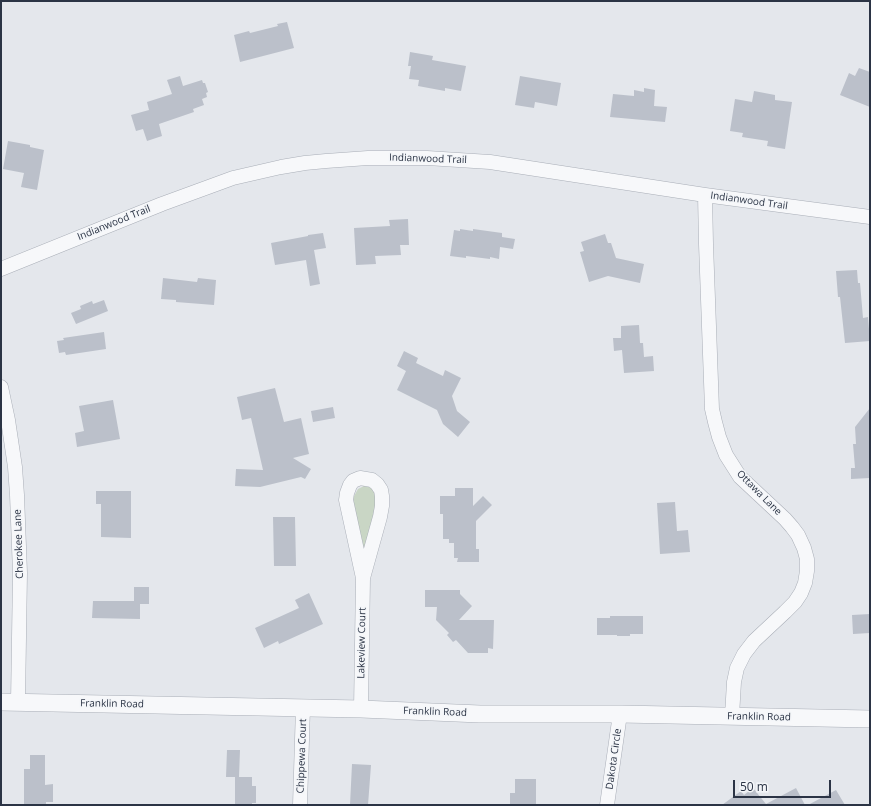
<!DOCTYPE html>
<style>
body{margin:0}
#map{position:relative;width:871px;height:806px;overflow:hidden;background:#e4e7ec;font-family:"Open Sans",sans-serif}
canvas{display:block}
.frame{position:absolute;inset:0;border:2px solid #2b3445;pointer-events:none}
.scale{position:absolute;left:733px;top:780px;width:98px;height:18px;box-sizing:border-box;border:2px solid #2b3445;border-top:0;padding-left:5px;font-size:12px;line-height:14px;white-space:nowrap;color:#2b3445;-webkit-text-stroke:3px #f4f6f9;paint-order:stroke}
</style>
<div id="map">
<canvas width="871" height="806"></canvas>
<div class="frame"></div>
<div class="scale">50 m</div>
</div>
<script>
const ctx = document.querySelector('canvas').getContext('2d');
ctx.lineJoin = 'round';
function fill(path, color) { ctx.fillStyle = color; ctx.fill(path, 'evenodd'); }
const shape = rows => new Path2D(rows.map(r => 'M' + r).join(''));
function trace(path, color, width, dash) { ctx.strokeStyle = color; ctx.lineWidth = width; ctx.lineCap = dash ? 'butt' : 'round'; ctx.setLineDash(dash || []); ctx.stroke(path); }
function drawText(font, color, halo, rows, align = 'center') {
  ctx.font = font + ' "Open Sans",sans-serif'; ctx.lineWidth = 3; ctx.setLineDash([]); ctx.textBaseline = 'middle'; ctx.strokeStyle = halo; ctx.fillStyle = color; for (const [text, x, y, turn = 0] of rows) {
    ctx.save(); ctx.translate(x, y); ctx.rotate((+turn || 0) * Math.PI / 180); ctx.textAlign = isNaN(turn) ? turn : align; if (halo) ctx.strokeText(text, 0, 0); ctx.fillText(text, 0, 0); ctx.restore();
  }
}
const green = shape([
 [364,486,369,487,373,489,375,493,376,505,364,553,354,511,353,498,358,489]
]);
const building = shape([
 [287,22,294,48,240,62,234,35,249,31,250,33,278,26,277,24],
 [410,52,433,56,432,60,466,66,461,91,445,88,445,91,418,86,419,80,409,79,411,66,408,66],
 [859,68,870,72,870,107,840,95,849,73,855,76],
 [180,76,183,86,202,80,203,83,205,83,208,92,206,93,207,97,202,99,204,105,193,109,194,112,159,124,162,136,147,141,143,129,136,131,131,115,149,110,147,102,172,94,167,80],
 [520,76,561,83,557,106,535,102,534,108,515,105],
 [644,88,655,90,654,106,667,107,665,122,610,117,613,94,634,96,634,90,644,92],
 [754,91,775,95,775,100,792,102,785,149,767,146,768,141,742,137,743,133,730,131,735,99,752,102],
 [8,141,30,145,30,147,44,150,37,190,21,187,24,173,3,169],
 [408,219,409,245,400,245,401,255,375,256,376,264,356,265,354,228,390,226,389,220],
 [460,229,473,231,473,229,502,233,502,237,515,239,513,249,500,247,499,259,490,257,490,259,466,256,466,258,450,256,454,230,460,231],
 [323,233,326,248,314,250,320,284,310,286,306,260,275,265,271,243,308,236,308,235],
 [605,234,608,243,611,243,616,258,644,264,640,283,608,276,589,282,580,252,584,251,581,242],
 [857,270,858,283,860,283,863,318,868,317,870,341,845,343,840,297,838,297,836,271],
 [163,278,197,282,198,278,216,280,214,305,176,302,176,300,161,299],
 [104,300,108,311,76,324,71,313,81,309,80,306,92,301,93,304],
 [639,325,640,343,643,343,644,357,653,356,654,371,624,373,622,350,614,351,613,338,621,338,621,326],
 [104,332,106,349,66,355,65,352,59,353,57,341,64,340,63,338],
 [404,351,418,358,416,363,443,376,445,370,461,378,452,396,457,411,470,422,458,437,443,424,437,410,397,390,406,371,397,366],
 [275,388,284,422,301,418,309,454,293,458,311,469,305,479,301,477,260,487,235,486,236,469,263,470,251,418,242,420,237,397],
 [113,400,120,439,77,447,75,433,84,431,79,406],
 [333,407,335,418,313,422,311,411],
 [870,408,870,478,851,479,851,468,855,468,853,444,856,444,855,427],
 [455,488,473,488,473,506,483,496,492,505,476,521,476,549,479,549,479,562,457,562,458,558,454,558,454,543,449,543,449,539,443,539,443,514,440,514,440,496,455,496],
 [96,491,131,491,131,538,101,537,101,504,96,504],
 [675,502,677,531,688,530,690,552,660,554,657,503],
 [273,517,295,517,296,566,274,566],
 [134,587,149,587,149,604,140,604,140,619,92,618,93,601,134,601],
 [425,590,460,590,460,594,472,606,459,620,494,620,493,649,488,648,488,653,468,653,456,640,453,642,447,635,449,633,436,620,437,607,425,607],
 [309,593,323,624,279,644,278,641,264,648,255,628,299,608,295,600],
 [870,614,870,633,853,634,852,615],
 [610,616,643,616,643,634,630,634,630,636,617,636,617,635,597,635,597,618,610,618],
 [227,750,240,750,239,777,252,777,252,786,256,786,256,803,252,803,252,805,235,805,235,777,226,777],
 [30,755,45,755,45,785,53,784,53,802,46,802,46,805,24,805,24,769,30,769],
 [352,764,371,765,368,805,350,805],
 [515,779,536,779,536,805,510,805,510,793,515,793],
 [753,788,766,804,796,788,805,805,722,805,741,791,744,795],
 [836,790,845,805,808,805]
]);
const minor = shape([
 [705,195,706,244,712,409,715,422,719,437,726,455,740,477,785,519,792,527,798,535,804,548,807,559,807,571,805,583,801,593,795,602,785,612,754,641,744,654,737,668,734,682,732,716],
 [1,269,162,204,233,178,281,167,305,163,326,161,368,158,427,158,490,162,705,195,787,206,870,217],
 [1,387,8,420,15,467,17,495,20,573,18,702],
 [361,709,363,578,380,517,382,506,382,496,381,490,377,484,372,480,360,478,353,481,350,485,347,493,346,500,363,578],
 [300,805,303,707],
 [607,805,620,714]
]);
const tertiary = shape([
 [1,702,361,709,480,714,620,714,870,719]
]);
const streetNames = [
 ["Indianwood Trail",428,159,2],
 ["Indianwood Trail",749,201,8],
 ["Indianwood Trail",114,223,-22],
 ["Ottawa Lane",759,493,45],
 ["Cherokee Lane",19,544,-92],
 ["Lakeview Court",362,643,-89],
 ["Franklin Road",112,704,1],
 ["Franklin Road",435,712,2],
 ["Franklin Road",759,717,1],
 ["Chippewa Court",302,756,-88],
 ["Dakota Circle",614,759,-82]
];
fill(green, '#c9d6c5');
fill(building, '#bbc0ca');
trace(minor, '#a9aeb7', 15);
trace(tertiary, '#a9aeb7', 18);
trace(minor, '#f7f8fa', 14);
trace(tertiary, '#f7f8fa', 17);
drawText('10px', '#2b3445', '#f4f6f9', streetNames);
</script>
